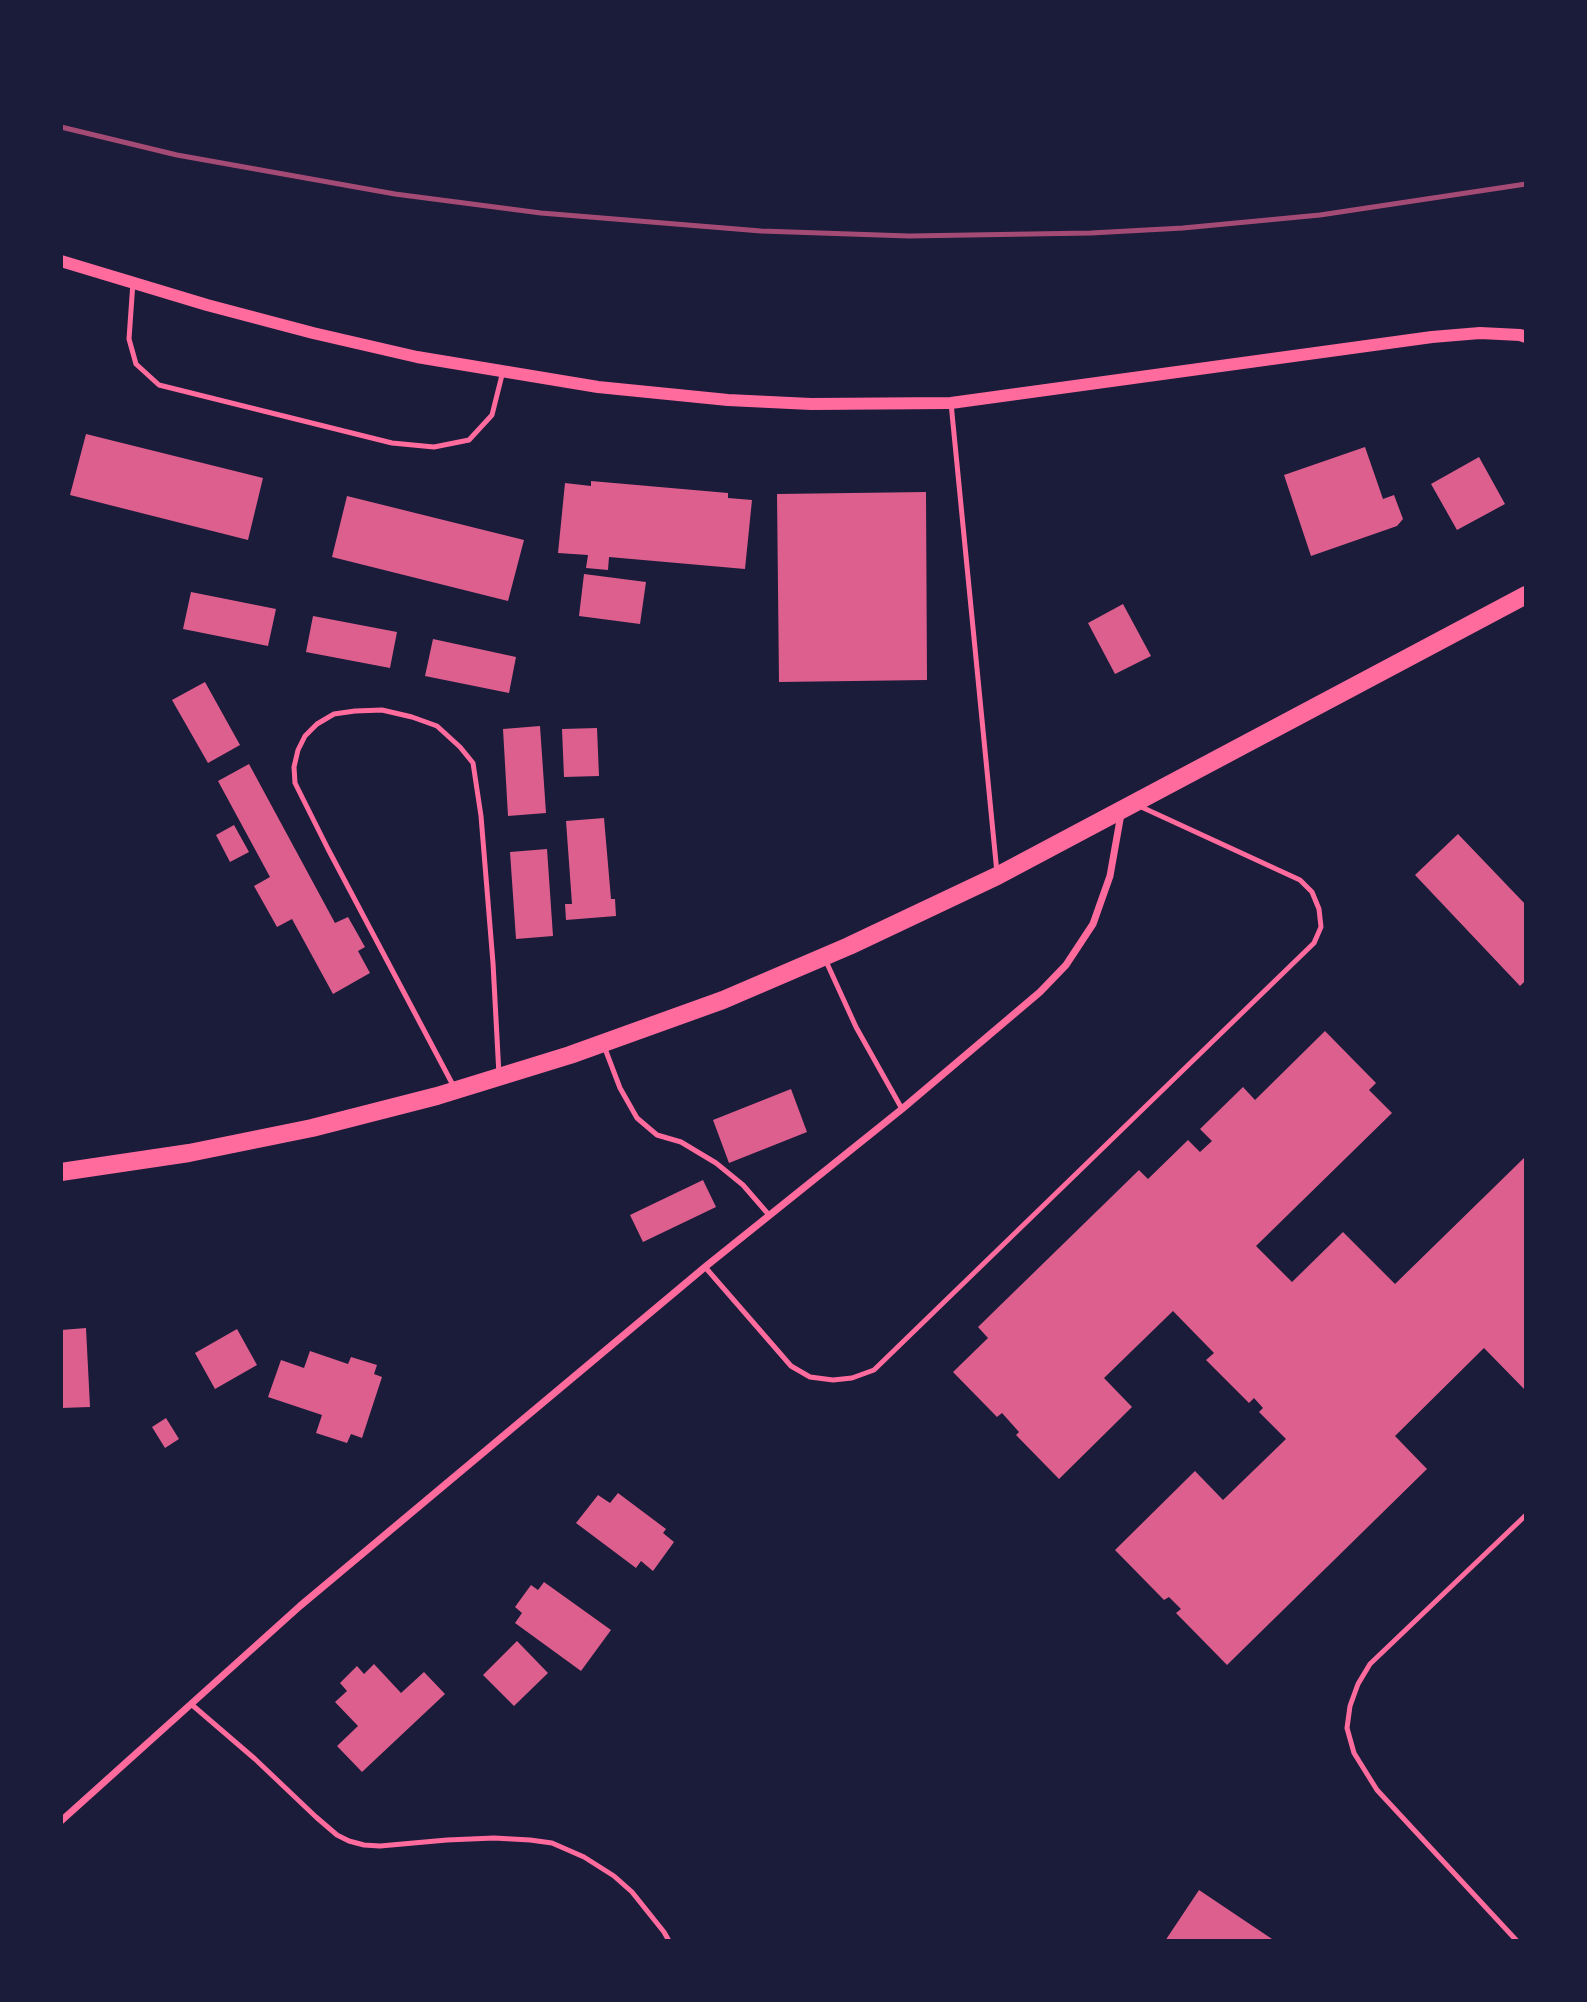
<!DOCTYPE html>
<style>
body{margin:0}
#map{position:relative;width:1587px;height:2002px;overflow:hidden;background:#1b1b3a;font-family:"Source Serif 4",serif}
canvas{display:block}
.frame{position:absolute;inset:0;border:63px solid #1b1b3a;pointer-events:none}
</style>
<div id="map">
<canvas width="1587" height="2002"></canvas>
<div class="frame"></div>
</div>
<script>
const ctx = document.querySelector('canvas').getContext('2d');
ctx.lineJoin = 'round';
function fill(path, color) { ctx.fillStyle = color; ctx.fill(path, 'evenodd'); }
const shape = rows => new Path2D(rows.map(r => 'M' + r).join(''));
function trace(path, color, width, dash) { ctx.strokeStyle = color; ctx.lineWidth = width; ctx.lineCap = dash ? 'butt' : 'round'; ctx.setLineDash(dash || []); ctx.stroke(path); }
const building = shape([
 [86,434,263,478,248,540,70,495],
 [1365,447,1383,499,1394,495,1403,519,1397,526,1311,556,1284,475],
 [1479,457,1505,504,1457,530,1431,484],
 [591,481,728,493,728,498,752,500,745,569,609,557,608,570,586,568,588,555,558,553,565,483,591,486],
 [926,492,927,680,779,682,777,494],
 [347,496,524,540,508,601,332,557],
 [584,574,646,582,640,624,579,616],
 [191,592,276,609,268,646,183,629],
 [1123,604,1151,656,1115,674,1088,623],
 [313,616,397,632,390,668,306,652],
 [433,639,516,657,509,693,425,676],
 [205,682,240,745,208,763,172,700],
 [540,726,546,813,508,816,503,729],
 [597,728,599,776,564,777,562,729],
 [249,764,335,923,348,917,365,947,358,951,370,973,333,994,292,919,277,927,254,886,270,877,218,781],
 [604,818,611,899,615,899,616,916,566,920,565,904,572,904,566,821],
 [234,825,249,852,230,862,216,835],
 [1458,834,1526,905,1526,980,1520,986,1415,875],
 [547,849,553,936,516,939,510,852],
 [1325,1031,1376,1083,1369,1090,1392,1113,1256,1246,1292,1282,1343,1232,1395,1284,1526,1156,1526,1391,1484,1348,1395,1436,1427,1469,1227,1665,1176,1613,1181,1609,1169,1597,1164,1600,1115,1550,1195,1471,1223,1500,1286,1439,1259,1412,1263,1408,1254,1398,1249,1403,1206,1360,1214,1353,1173,1311,1104,1378,1132,1407,1059,1479,1016,1435,1019,1432,1002,1413,997,1417,953,1372,988,1338,978,1327,1139,1170,1148,1179,1188,1140,1200,1152,1212,1141,1200,1129,1243,1087,1255,1100],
 [791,1089,807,1132,729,1163,713,1120],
 [703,1180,716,1207,643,1242,630,1215],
 [86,1328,90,1407,61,1408,61,1330],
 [237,1329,257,1365,215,1389,195,1353],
 [310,1351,348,1364,351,1357,377,1365,374,1374,382,1377,362,1438,351,1434,347,1443,316,1433,322,1415,268,1397,281,1360,304,1368],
 [166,1418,179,1439,165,1448,152,1427],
 [618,1493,666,1529,663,1533,674,1542,653,1571,641,1561,636,1568,576,1523,598,1495,610,1503],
 [544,1582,611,1630,581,1671,515,1623,522,1613,515,1607,531,1585,538,1590],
 [517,1641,548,1673,514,1706,483,1675],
 [374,1664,401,1693,424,1672,445,1694,362,1772,337,1746,358,1726,335,1702,347,1691,340,1683,357,1666,364,1674],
 [1199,1890,1275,1941,1165,1941]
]);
const service = shape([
 [133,282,129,339,136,364,159,385,392,443,434,447,469,440,492,415,503,371],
 [951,403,997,873],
 [825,959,856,1027,902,1109],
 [604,1046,620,1088,637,1118,657,1135,681,1142,716,1163,743,1185,769,1215],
 [454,1087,328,849,295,783,294,767,298,750,305,736,317,724,334,714,355,711,382,710,412,717,437,726,460,747,473,763,481,816,493,963,499,1075],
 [705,1267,791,1366,810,1377,833,1380,852,1378,874,1370,1314,943,1321,927,1319,909,1312,892,1300,880,1137,805],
 [191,1704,255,1759,316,1817,337,1835,349,1841,364,1845,380,1846,447,1840,494,1838,530,1840,552,1843,584,1857,614,1876,632,1892,664,1932,669,1941],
 [1517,1941,1377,1790,1354,1753,1347,1728,1350,1706,1358,1684,1370,1664,1526,1515]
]);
const minor = shape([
 [61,1821,300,1606,705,1267,902,1109,1040,992,1066,965,1093,924,1110,876,1121,814]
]);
const tertiary = shape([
 [61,261,207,305,313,333,417,357,598,387,728,400,811,404,951,403,1432,337,1480,333,1520,335,1526,337]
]);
const primary = shape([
 [61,1172,189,1153,312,1128,437,1096,570,1055,723,1000,849,946,997,876,1526,595]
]);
const rail = shape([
 [61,127,177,155,395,194,541,213,761,231,909,236,1091,233,1183,228,1320,215,1526,184]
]);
fill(building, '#dd5f8e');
trace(service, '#ff6b9d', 5);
trace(minor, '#ff6b9d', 7);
trace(tertiary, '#ff6b9d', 12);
trace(primary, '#ff6b9d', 18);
trace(rail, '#a44b75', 5);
</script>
